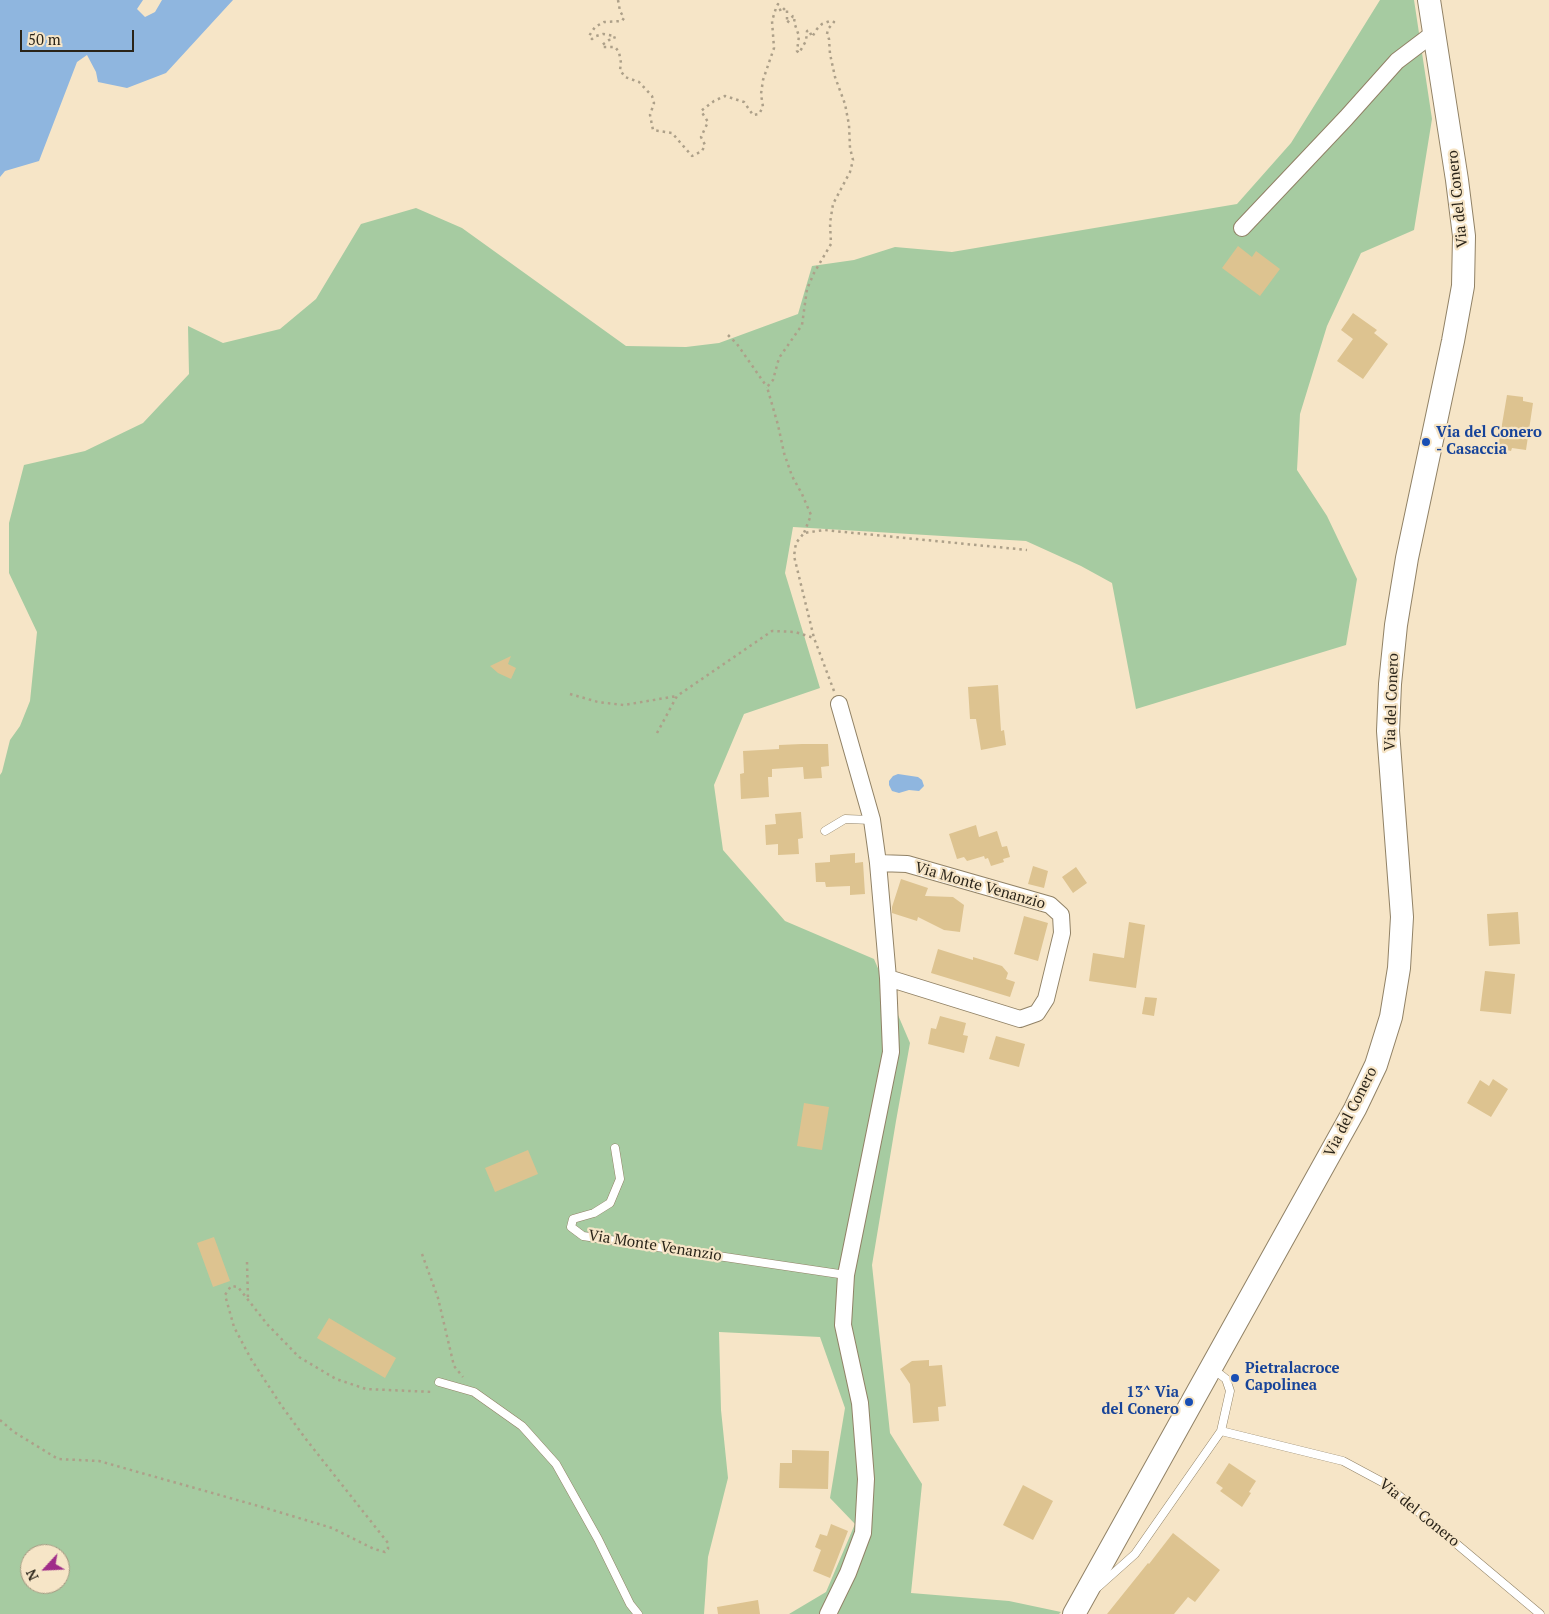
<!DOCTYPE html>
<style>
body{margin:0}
#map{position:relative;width:1549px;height:1614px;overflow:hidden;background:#f6e5c7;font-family:"PT Serif",serif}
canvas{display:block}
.north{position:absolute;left:20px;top:1544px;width:50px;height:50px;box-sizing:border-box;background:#f6e5c7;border:1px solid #a49881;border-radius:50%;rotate:245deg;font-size:14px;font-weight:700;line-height:20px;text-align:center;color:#2a2419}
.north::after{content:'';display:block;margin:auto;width:18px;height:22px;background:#a02d89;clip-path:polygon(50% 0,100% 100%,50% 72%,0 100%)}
.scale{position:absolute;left:20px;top:30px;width:114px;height:22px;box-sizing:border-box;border:2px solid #2a2419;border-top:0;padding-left:6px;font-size:15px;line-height:18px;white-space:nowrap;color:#2a2419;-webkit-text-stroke:4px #f6e5c7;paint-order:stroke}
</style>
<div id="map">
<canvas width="1549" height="1614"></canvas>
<div class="north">N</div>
<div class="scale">50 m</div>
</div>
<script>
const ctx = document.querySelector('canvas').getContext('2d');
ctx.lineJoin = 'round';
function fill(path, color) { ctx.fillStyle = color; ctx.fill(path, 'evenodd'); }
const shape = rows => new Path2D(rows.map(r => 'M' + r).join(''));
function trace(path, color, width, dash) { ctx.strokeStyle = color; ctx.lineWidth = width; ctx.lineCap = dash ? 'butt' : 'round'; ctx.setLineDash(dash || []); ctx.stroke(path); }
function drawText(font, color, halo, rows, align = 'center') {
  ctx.font = font + ' "PT Serif",serif'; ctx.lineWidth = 4.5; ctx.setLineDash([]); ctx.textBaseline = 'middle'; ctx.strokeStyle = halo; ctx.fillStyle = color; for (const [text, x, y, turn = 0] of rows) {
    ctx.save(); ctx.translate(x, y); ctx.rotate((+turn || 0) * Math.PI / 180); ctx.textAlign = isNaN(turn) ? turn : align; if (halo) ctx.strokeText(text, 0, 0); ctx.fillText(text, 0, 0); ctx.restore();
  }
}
const green = shape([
 [1380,0,1414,0,1432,119,1414,230,1361,253,1327,326,1300,414,1297,470,1327,516,1357,579,1346,645,1136,709,1112,583,1081,566,1026,541,793,527,785,573,820,688,744,714,714,785,723,850,785,921,874,959,910,1043,896,1121,872,1265,890,1433,922,1484,911,1593,1009,1601,1061,1612,1059,1614,789,1614,826,1592,855,1524,830,1498,845,1408,820,1337,719,1332,721,1410,728,1478,708,1557,704,1614,0,1614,0,775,2,772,10,740,20,726,30,701,37,632,9,573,9,523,24,465,85,451,143,423,189,374,188,326,223,343,280,329,316,299,361,224,416,208,462,228,626,346,686,347,719,343,798,314,812,266,854,260,895,247,952,252,1237,204,1291,143],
 [30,1554,60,1554,60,1584,30,1584]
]);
const water = shape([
 [0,0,143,0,137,9,145,17,155,12,162,0,233,0,166,73,127,88,98,82,96,72,87,55,77,62,39,161,5,171,0,177],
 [898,774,918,777,922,780,924,786,919,791,909,790,899,793,892,791,889,785,889,781,893,776]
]);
const building = shape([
 [1238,246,1252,257,1256,251,1280,269,1260,296,1222,268],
 [1353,313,1377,330,1374,333,1388,344,1363,379,1337,361,1353,339,1341,330],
 [1507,395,1523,397,1523,401,1533,403,1526,450,1512,448,1511,451,1498,448],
 [511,656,508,664,516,668,511,679,498,673,490,666],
 [998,685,1001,731,1004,730,1006,745,981,750,976,719,970,719,968,687],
 [802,744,828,744,829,766,821,767,822,778,804,779,803,767,772,769,772,777,768,777,769,797,741,799,740,774,744,773,743,751,779,749,779,745],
 [801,812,803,838,798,839,799,854,778,855,778,844,766,845,765,825,776,824,775,814],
 [976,825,979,837,997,831,1002,847,1007,846,1010,857,1003,859,1004,862,991,866,988,858,985,859,984,856,967,861,964,857,957,859,949,834],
 [855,853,855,863,863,862,865,894,850,895,850,886,826,887,825,882,816,882,815,863,830,862,830,855],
 [1033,866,1048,871,1044,888,1028,884],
 [1076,867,1087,883,1073,893,1062,877],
 [901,879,928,888,925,896,953,897,964,905,960,932,944,930,918,917,917,921,892,913,892,907],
 [1518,912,1520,944,1489,946,1487,914],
 [1024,916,1048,923,1038,961,1014,954],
 [1129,922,1145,925,1136,988,1089,981,1093,953,1124,958],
 [938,949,973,960,973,957,1002,966,1008,973,1006,979,1015,982,1010,997,931,973],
 [1485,971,1515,974,1511,1014,1480,1011],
 [1145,997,1157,998,1154,1016,1142,1014],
 [940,1016,966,1023,963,1035,968,1036,964,1053,928,1044,931,1028,936,1029],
 [996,1036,1025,1044,1019,1067,989,1059],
 [1493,1079,1508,1089,1491,1117,1467,1103,1480,1080,1489,1086],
 [804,1103,829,1107,822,1150,797,1146],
 [528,1150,538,1174,495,1192,485,1168],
 [214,1237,230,1281,213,1287,197,1243],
 [329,1318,396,1358,385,1378,317,1338],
 [929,1360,929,1366,942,1365,946,1406,938,1407,939,1421,913,1423,910,1384,900,1369,912,1361],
 [792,1450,829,1451,828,1489,779,1488,780,1463,792,1463],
 [1229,1463,1256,1481,1249,1492,1251,1493,1242,1507,1220,1491,1223,1488,1216,1483],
 [1023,1485,1053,1501,1033,1540,1003,1525],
 [831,1524,848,1531,830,1578,813,1571,821,1550,815,1547,820,1534,827,1536],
 [1173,1533,1220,1570,1195,1602,1188,1597,1174,1614,1107,1614,1148,1563,1149,1564],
 [758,1600,760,1614,718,1614,717,1607]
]);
const path = shape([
 [618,0,620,11,624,18,622,21,604,22,595,27,589,36,592,39,596,36,603,34,615,36,614,39,609,40,602,45,603,47,615,47,619,52,621,63,620,70,625,77,639,82,652,96,654,103,650,115,653,130,672,133,692,156,702,151,705,145,701,137,708,122,701,111,714,101,725,96,744,102,753,115,759,114,763,107,761,94,763,80,774,48,772,21,776,8,778,4,781,12,785,8,787,9,787,23,793,16,795,17,794,22,799,36,797,51,799,53,806,41,807,31,809,30,812,37,817,29,822,24,830,21,834,22,828,29,827,34,829,39,830,54,835,77,845,104,849,125,850,148,853,160,850,172,833,204,830,223,831,244,814,273,807,289,802,325,779,358,773,380,767,387,778,425,784,453,792,476,802,494,811,515,804,533],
 [728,335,737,344,767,387],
 [834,691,814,638,794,556,796,543,804,533,824,530,1027,550],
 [570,694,598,702,624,705,677,696],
 [657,733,677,696,772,631,795,632,814,638],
 [422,1254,438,1298,454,1366,463,1377],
 [247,1262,248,1300],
 [0,1420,14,1432,58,1459,99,1461,269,1509,332,1528,374,1549,385,1552,388,1549,388,1543,305,1438,281,1405,251,1359,234,1327,225,1295,231,1286,238,1287,267,1324,299,1357,336,1379,366,1389,433,1392]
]);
const service = shape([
 [825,831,845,819,872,820],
 [615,1148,620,1179,610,1203,594,1213,573,1219,571,1227,583,1236,846,1275],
 [439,1382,474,1392,522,1426,556,1464,598,1539,630,1604,638,1614],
 [1221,1431,1343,1461,1384,1483,1540,1614],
 [1098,1587,1135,1554,1221,1431,1230,1391,1226,1379,1212,1368]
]);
const minor = shape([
 [1242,228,1346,118,1397,61,1434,33],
 [878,863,907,864,1050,905,1061,915,1062,933,1046,999,1037,1013,1020,1019,888,978],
 [828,1614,848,1573,863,1533,866,1479,860,1403,843,1325,846,1275,891,1052,888,978,878,863,872,820,839,704]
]);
const secondary = shape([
 [1074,1614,1355,1109,1376,1065,1391,1017,1399,968,1402,917,1388,731,1390,684,1396,625,1407,558,1453,341,1463,286,1464,236,1457,180,1429,0]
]);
const markers = [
 [1426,442,5,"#1a4fb4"],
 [1235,1378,5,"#1a4fb4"],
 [1189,1402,5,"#1a4fb4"]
];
const streetNames = [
 ["Via del Conero",1458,199,-96],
 ["Via del Conero",1392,702,-88],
 ["Via Monte Venanzio",980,886,16],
 ["Via del Conero",1351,1112,-63],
 ["Via Monte Venanzio",655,1246,9],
 ["Via del Conero",1419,1513,39]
];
const transitNames = [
 ["Via del Conero",1436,433],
 ["- Casaccia",1436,450],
 ["Pietralacroce",1245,1369],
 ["Capolinea",1245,1386],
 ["13^ Via",1179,1393,"right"],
 ["del Conero",1179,1410,"right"]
];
fill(green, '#a6cba1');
fill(water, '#8fb6df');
fill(building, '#ddc390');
trace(service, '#918266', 9);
trace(minor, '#918266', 18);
trace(secondary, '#918266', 24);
trace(path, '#ada089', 2.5, [2.5, 4]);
trace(service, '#fff', 8);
trace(minor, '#fff', 16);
trace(secondary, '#fff', 22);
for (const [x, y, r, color] of markers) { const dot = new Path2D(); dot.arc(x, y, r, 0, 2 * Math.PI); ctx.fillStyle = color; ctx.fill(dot); trace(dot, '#f6e5c7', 2); }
drawText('15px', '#2a2419', '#f6e5c7', streetNames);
drawText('bold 15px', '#164399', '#f6e5c7', transitNames, 'left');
</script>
